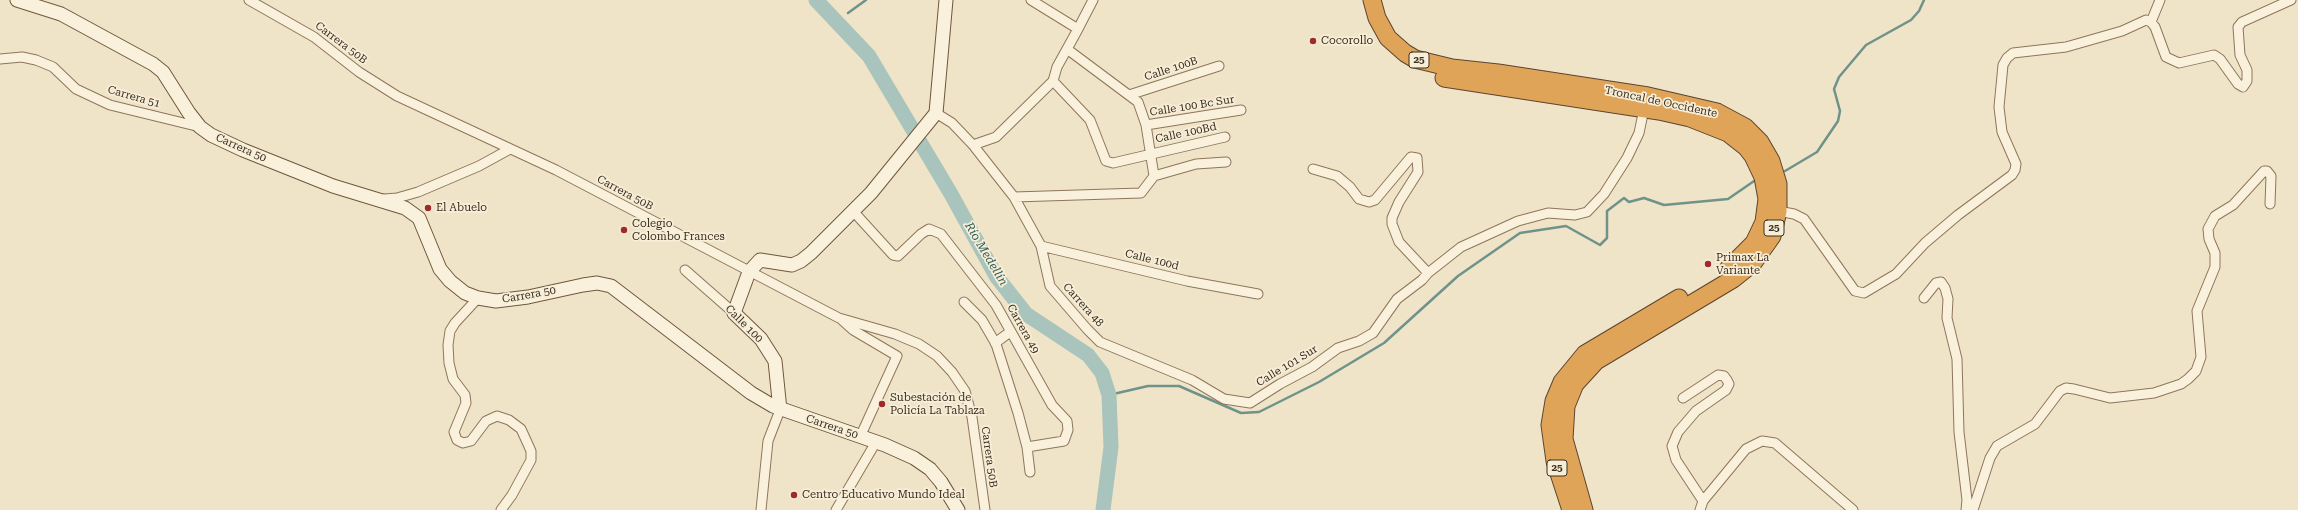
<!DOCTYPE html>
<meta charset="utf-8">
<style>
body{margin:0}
canvas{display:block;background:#f0e4c8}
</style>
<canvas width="2298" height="510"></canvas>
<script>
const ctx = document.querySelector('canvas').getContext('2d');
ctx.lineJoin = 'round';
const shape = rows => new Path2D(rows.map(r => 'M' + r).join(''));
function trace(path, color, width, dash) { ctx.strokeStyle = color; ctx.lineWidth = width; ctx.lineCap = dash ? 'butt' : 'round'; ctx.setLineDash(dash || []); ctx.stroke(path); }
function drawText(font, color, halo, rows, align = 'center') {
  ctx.font = font + ' "Roboto Serif",serif'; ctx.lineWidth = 3.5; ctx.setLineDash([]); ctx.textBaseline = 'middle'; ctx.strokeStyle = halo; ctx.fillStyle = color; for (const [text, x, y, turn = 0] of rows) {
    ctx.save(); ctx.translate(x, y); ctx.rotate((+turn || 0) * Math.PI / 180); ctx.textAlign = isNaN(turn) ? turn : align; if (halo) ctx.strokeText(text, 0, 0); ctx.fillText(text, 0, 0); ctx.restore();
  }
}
const stream = shape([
 [848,13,866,0],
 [1785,171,1817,152,1838,121,1840,111,1834,89,1839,77,1866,45,1911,20,1919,11,1924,0],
 [1109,395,1148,386,1179,386,1241,413,1259,412,1319,382,1384,343,1458,276,1520,233,1566,226,1600,245,1607,238,1607,211,1624,198,1629,202,1644,198,1664,205,1728,199,1757,179]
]);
const river = shape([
 [816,0,869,56,951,194,996,276,1026,314,1088,355,1102,373,1109,395,1111,447,1103,510]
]);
const street = shape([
 [249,0,314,37,359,72,397,96,556,170,839,318,895,334,919,344,937,356,952,372,965,391,972,417,985,510],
 [1031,0,1078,29,1093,0],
 [2151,22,2160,0],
 [0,59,22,57,36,60,53,67,76,89,110,105,200,127],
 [1053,81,1090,120,1106,161,1113,163,1225,137],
 [1129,95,1219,66],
 [936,113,952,123,973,145,1014,197,1041,246,1050,286,1087,329,1100,342,1192,380,1224,399,1250,403,1280,384,1312,367,1338,348,1359,341,1373,333,1397,299,1422,280,1428,273,1399,242,1392,224,1392,218,1399,202,1418,172,1417,158,1411,157,1375,200,1369,202,1359,199,1350,187,1337,176,1313,169],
 [1146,125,1241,110],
 [973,145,996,137,1053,81,1057,67,1078,29],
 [1154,176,1196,164,1226,162],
 [1014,197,1141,193,1154,176,1146,125,1138,102,1067,49],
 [384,199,397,198,418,192,479,166,510,149],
 [853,211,893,255,898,256,921,234,929,229,941,234,996,305,1052,405,1067,421,1068,430,1064,441,1027,447],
 [1778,211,1794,214,1804,219,1855,291,1864,293,1896,274,1925,243,1958,215,2012,175,2015,170,2016,164,2002,132,1999,107,2003,65,2007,58,2013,53,2066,47,2122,31,2146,20,2151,22,2155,27,2166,57,2179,63,2214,55,2220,59,2238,84,2243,87,2247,81,2247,70,2240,55,2238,27,2242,22,2291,0],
 [1041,246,1187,281,1258,294],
 [685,270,734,313],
 [1428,273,1461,247,1518,221,1548,213,1575,215,1587,212,1604,194,1627,158,1639,133,1644,109],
 [478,298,455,323,450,331,448,345,449,363,453,379,465,395,466,403,454,432,457,440,463,443,471,441,486,421,497,416,509,420,521,429,531,451,531,460,512,495,501,510],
 [1924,298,1936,283,1941,282,1945,288,1948,299,1947,318,1957,359,1959,432,1967,500,1966,510],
 [964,302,982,320,996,344,1018,413,1027,447,1030,472],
 [842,320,853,330,897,356,860,437],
 [995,343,1010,332],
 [1683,398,1718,375,1724,376,1727,380,1729,384,1726,390,1696,411,1678,432,1672,446,1676,460,1703,501],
 [761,510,768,441,780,410],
 [836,510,876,442],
 [1700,510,1703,501,1746,449,1762,441,1775,443,1853,510],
 [1973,510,1990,458,1997,446,2035,424,2060,391,2066,388,2074,389,2110,398,2154,393,2181,384,2188,379,2196,371,2201,357,2197,311,2215,267,2215,253,2209,239,2208,229,2215,216,2233,205,2264,171,2267,171,2271,176,2270,204]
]);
const secondary = shape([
 [17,0,61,14,153,64,163,72,189,113,200,127,211,135,243,150,333,186,405,208,419,218,440,269,450,281,465,293,478,298,496,301,528,297,583,285,597,283,611,286,751,393,773,406,885,445,914,458,930,469,941,482,958,510],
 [780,410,775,361,761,339,734,313,749,272,760,260,792,265,801,261,811,253,871,193,936,113,946,0]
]);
const highway = shape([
 [1372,0,1377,18,1388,38,1405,53,1415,59,1452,68,1498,73,1648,96,1717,112,1745,127,1760,142,1771,161,1778,184,1778,211,1772,236,1753,263,1733,279,1596,361,1575,384,1566,406,1564,439,1584,510],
 [1444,78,1659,111,1690,118,1728,133,1746,147,1753,156,1763,177,1767,199,1764,222,1754,243,1728,269],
 [1571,510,1555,461,1550,425,1554,401,1562,382,1585,354,1679,298]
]);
const markers = [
 [1313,41,4,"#9e2a2b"],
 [428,208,4,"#9e2a2b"],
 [624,230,4,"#9e2a2b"],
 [1708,264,4,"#9e2a2b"],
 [882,404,4,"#9e2a2b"],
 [794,495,4,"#9e2a2b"]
];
const shields = [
 [1419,60,20],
 [1774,228,20],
 [1557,468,20]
];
const shieldNames = [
 ["25",1419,60],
 ["25",1774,228],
 ["25",1557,468]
];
const poiNames = [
 ["Cocorollo",1321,41],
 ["El Abuelo",436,208],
 ["Colegio",632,224],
 ["Colombo Frances",632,237],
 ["Primax La",1716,258],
 ["Variante",1716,271],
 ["Subestación de",890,398],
 ["Policía La Tablaza",890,411],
 ["Centro Educativo Mundo Ideal",802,495]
];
const streetNames = [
 ["Carrera 50B",341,43,37],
 ["Calle 100B",1171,69,-18],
 ["Carrera 51",134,97,16],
 ["Troncal de Occidente",1661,102,12],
 ["Calle 100 Bc Sur",1192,106,-9],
 ["Calle 100Bd",1186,133,-12],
 ["Carrera 50",241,148,24],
 ["Carrera 50B",625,193,28],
 ["Calle 100d",1152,260,14],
 ["Carrera 50",529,295,-10],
 ["Carrera 48",1083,305,48],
 ["Calle 100",744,324,45],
 ["Carrera 49",1023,329,61],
 ["Calle 101 Sur",1287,366,-31],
 ["Carrera 50",832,427,19],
 ["Carrera 50B",989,457,82]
];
const waterNames = [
 ["Río Medellín",986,254,59]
];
trace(stream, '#6f938a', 2.5);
trace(river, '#a9c4bc', 15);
trace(street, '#8d765c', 11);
trace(secondary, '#6f573f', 15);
trace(highway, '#5b4430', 19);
trace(street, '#faf1dc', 9);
trace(secondary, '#faf1dc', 13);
trace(highway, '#e0a458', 17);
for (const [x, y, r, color] of markers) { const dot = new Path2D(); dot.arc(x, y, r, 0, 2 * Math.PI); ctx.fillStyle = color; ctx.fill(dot); trace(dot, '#f7eed8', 1.5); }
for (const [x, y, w] of shields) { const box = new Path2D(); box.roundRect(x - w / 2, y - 8, w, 16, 3); ctx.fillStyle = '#f7eed8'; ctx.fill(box); trace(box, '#3d2e20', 1); }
drawText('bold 10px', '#3d2e20', null, shieldNames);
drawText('11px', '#3d2e20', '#f7eed8', poiNames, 'left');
drawText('11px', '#3d2e20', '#f7eed8', streetNames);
drawText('italic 12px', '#2f5d5a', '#f7eed8', waterNames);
</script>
